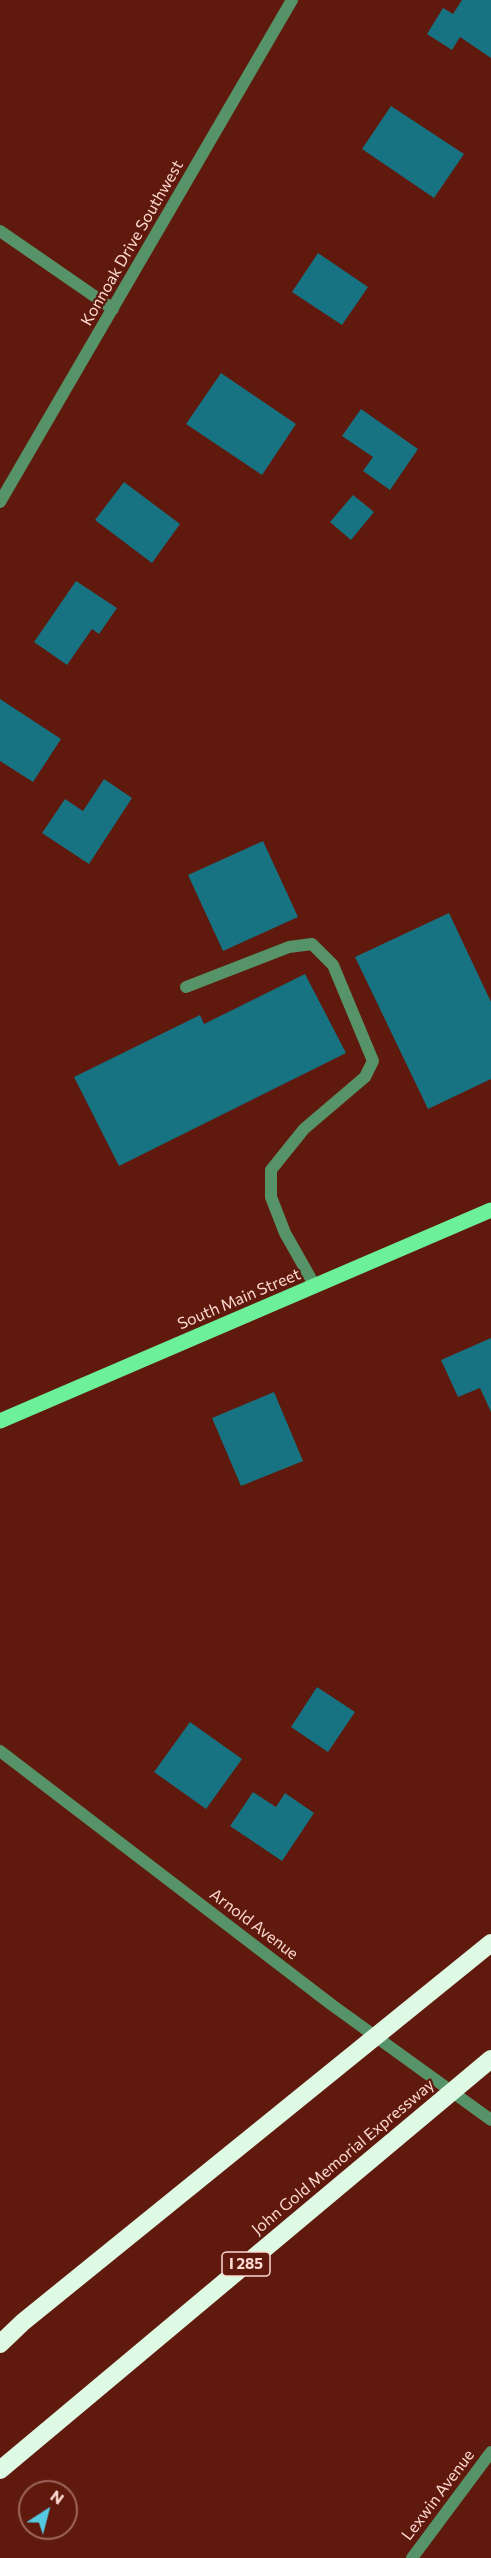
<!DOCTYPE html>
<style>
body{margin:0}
#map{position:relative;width:491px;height:2558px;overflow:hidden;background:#5f190d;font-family:Commissioner,sans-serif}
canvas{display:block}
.north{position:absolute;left:18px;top:2480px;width:60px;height:60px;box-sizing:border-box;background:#5f190d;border:2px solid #9e665b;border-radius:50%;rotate:36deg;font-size:16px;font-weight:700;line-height:24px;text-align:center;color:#fdd9d1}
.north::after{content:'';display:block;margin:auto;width:21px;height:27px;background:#55cae0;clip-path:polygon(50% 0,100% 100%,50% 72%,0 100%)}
</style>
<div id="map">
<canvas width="491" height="2558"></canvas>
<div class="north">N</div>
</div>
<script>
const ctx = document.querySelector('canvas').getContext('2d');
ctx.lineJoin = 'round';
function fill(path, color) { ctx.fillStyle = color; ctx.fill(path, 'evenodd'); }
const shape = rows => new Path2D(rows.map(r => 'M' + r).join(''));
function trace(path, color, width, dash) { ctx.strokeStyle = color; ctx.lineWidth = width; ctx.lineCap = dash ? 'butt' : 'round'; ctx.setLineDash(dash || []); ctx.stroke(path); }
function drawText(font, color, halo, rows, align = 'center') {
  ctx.font = font + ' Commissioner,sans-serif'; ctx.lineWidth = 4.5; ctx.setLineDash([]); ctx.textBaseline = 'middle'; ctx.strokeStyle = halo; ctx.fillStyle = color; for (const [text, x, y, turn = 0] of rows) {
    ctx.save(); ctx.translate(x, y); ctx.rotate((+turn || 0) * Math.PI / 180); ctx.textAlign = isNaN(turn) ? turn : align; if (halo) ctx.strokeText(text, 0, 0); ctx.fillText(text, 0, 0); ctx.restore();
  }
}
const building = shape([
 [462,0,491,0,491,58,460,37,452,50,427,34,443,8,453,14],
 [391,106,464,154,434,198,362,149],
 [318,253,368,287,342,325,292,292],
 [221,373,296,424,262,475,186,424],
 [361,409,418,449,390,490,363,471,373,457,342,436],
 [124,482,180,524,152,563,95,520],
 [353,495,374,512,351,540,330,522],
 [76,581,117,608,99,634,92,629,67,665,34,642],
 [0,699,61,739,33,782,0,761],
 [104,779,132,798,89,864,42,833,65,799,83,811],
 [263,841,298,917,223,951,188,875],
 [449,913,491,1002,491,1079,428,1109,355,957],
 [305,974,346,1053,119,1166,74,1077,200,1015,204,1024],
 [491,1338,491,1412,480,1388,458,1397,441,1360],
 [274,1392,303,1461,241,1486,212,1418],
 [317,1687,355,1712,328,1752,291,1727],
 [190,1722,242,1759,206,1809,154,1772],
 [253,1792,276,1807,285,1793,314,1813,282,1861,230,1826]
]);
const lane = shape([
 [186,987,289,947,312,944,333,965,373,1061,365,1077,304,1129,271,1170,271,1197,285,1233,315,1286]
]);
const street = shape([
 [0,231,113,309],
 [0,502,292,0],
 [0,1751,332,2005,491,2120],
 [412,2558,491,2452]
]);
const primary = shape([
 [0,1421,491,1210]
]);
const highway = shape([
 [0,2344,23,2322,491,1943],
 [0,2470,491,2059]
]);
const shields = [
 [246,2264,48]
];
const shieldNames = [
 ["I 285",246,2264]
];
const streetNames = [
 ["Konnoak Drive Southwest",132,243,-60],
 ["South Main Street",239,1299,-23],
 ["Arnold Avenue",254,1924,37],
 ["John Gold Memorial Expressway",343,2157,-40],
 ["Lexwin Avenue",438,2495,-53]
];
fill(building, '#177281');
trace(lane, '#579369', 12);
trace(street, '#579369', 12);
trace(primary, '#6cf19a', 15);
trace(highway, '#def9e4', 18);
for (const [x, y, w] of shields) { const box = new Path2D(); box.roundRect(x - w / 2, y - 12, w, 24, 4.5); ctx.fillStyle = '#5f190d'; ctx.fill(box); trace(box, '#fdd9d1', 1.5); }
drawText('bold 15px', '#fdd9d1', null, shieldNames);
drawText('16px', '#fdd9d1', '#5f190d', streetNames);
</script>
